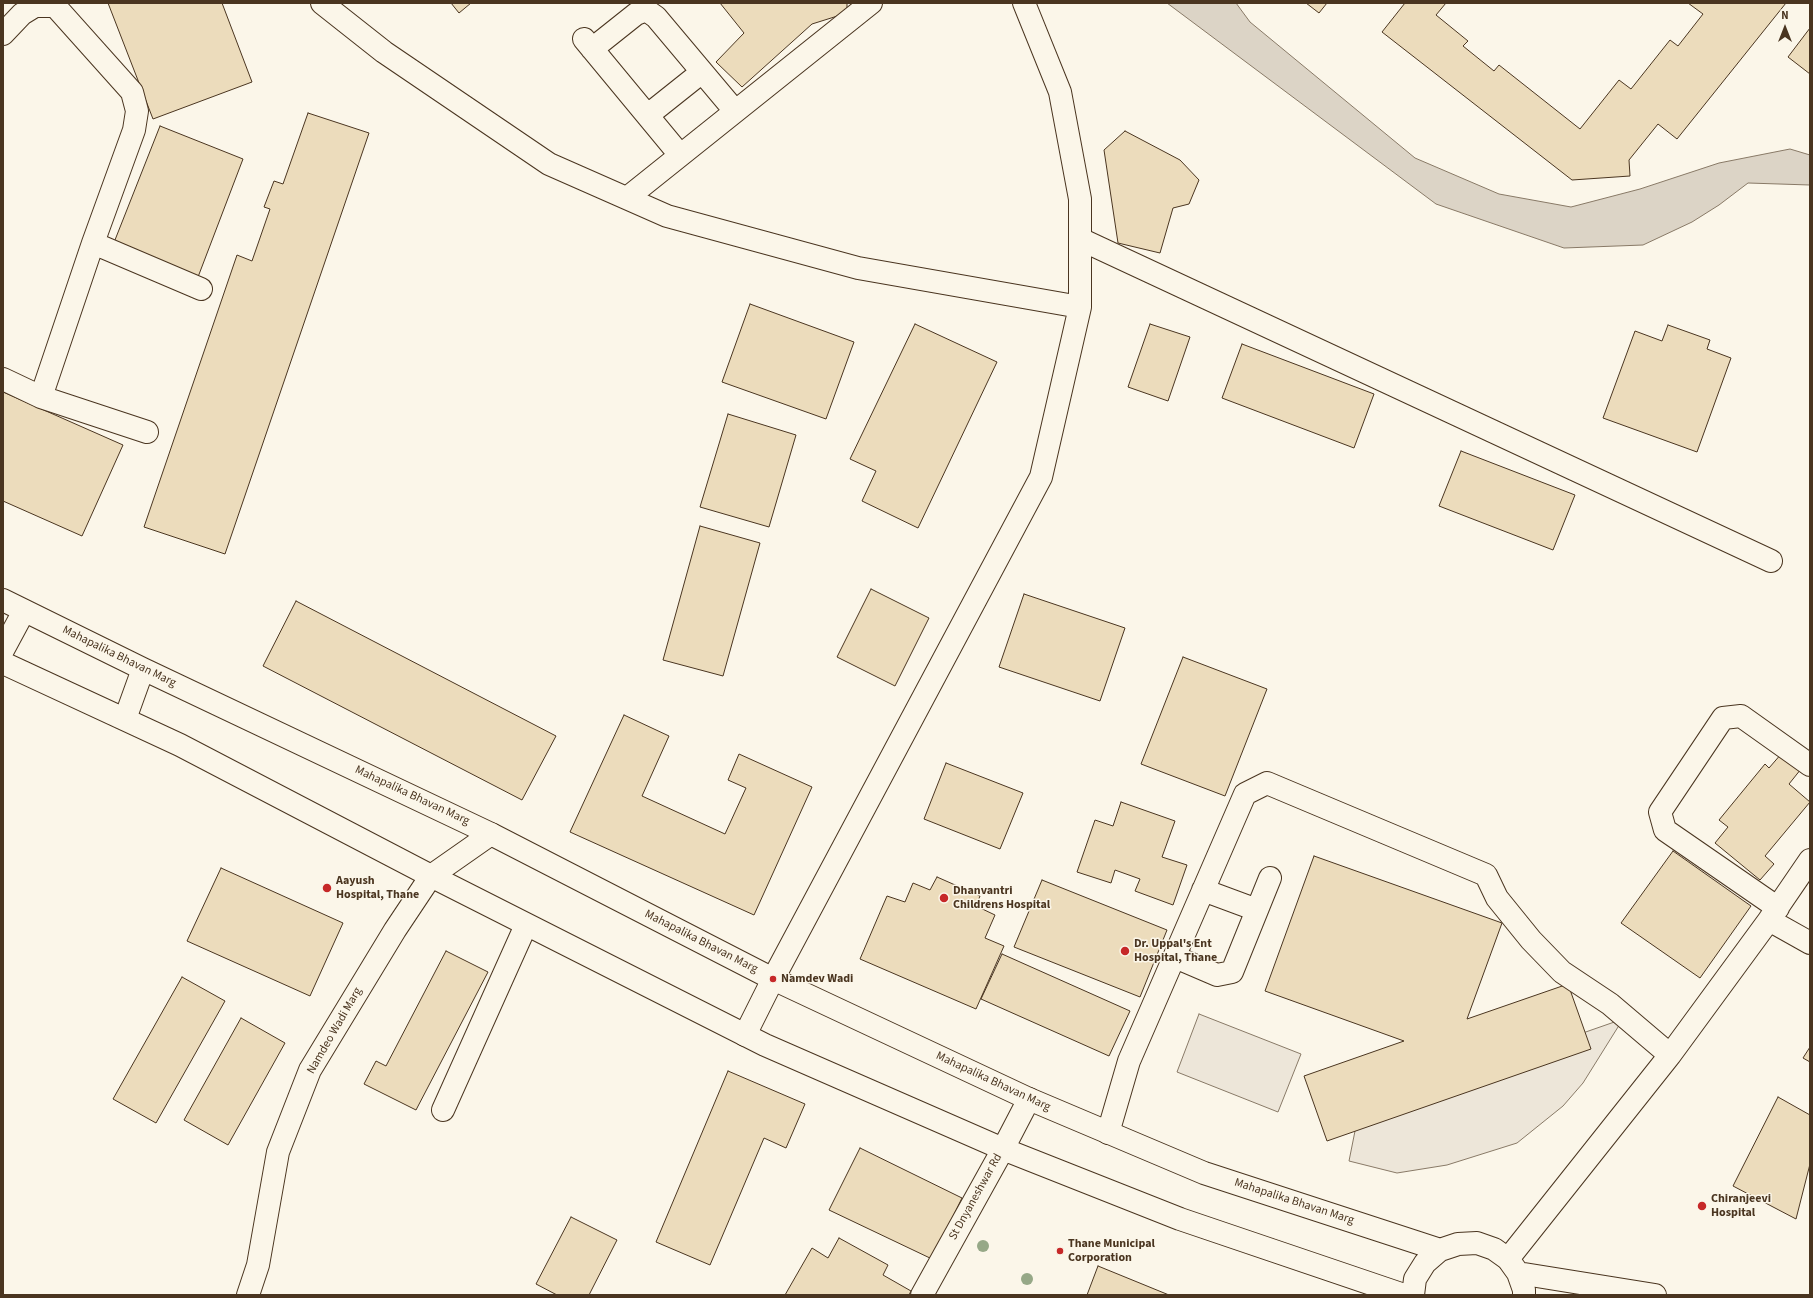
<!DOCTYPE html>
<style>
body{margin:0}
#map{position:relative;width:1813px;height:1298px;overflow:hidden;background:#fbf6e9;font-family:"Source Sans 3",sans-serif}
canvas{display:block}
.frame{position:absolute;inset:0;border:4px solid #4a3520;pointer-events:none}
.north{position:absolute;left:1765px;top:8px;width:40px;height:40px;-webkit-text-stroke:3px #fbf6e9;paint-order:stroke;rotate:0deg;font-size:11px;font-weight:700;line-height:16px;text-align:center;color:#4a3520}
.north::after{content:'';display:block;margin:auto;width:14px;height:18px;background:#4a3520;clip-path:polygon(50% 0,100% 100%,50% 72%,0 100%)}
</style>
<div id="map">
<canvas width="1813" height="1298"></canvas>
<div class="frame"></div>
<div class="north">N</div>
</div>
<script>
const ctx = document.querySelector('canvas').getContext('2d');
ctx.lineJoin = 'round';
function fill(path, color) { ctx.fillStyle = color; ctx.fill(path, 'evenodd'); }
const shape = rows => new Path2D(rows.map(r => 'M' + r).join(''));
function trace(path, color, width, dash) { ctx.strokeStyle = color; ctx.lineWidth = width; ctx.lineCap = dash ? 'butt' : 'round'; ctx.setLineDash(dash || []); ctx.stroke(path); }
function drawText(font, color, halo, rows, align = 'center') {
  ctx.font = font + ' "Source Sans 3",sans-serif'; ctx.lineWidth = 3; ctx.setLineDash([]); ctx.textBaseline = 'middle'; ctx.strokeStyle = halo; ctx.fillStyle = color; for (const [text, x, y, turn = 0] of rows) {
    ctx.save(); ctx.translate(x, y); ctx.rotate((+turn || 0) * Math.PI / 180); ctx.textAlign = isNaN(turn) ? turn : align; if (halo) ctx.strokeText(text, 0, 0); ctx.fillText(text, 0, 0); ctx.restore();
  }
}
const green = shape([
 [1199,1014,1301,1054,1278,1112,1177,1072,1199,1014],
 [1623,1019,1583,1083,1563,1106,1517,1143,1447,1165,1397,1173,1349,1161,1359,1111,1623,1019]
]);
const water = shape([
 [1167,3,1236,3,1250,22,1415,158,1499,194,1571,207,1640,189,1719,163,1790,149,1810,155,1810,185,1748,183,1719,205,1692,222,1643,245,1564,248,1436,204,1167,3]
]);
const building = shape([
 [108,3,222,3,252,82,153,119,108,3],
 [451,3,471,3,459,13,451,3],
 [720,3,847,3,847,13,812,24,742,87,716,62,744,33,720,3],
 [1306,3,1327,3,1319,13,1306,3],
 [1405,3,1446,3,1436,15,1468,41,1463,46,1494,71,1499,65,1580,129,1619,80,1631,89,1670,40,1678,46,1703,14,1688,3,1786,3,1677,139,1658,124,1629,160,1630,176,1572,180,1382,32,1405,3],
 [1810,28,1810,74,1788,57,1810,28],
 [308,113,369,133,225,554,144,527,237,255,252,261,270,209,264,207,274,181,283,184,308,113],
 [160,126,243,159,198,277,113,245,160,126],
 [1125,131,1180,160,1199,180,1189,204,1173,208,1160,253,1118,243,1104,150,1125,131],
 [750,304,854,342,826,419,722,382,750,304],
 [915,324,997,362,918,528,862,501,876,471,850,459,915,324],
 [1150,324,1190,337,1168,401,1128,387,1150,324],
 [1668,325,1710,340,1707,349,1731,358,1697,452,1603,418,1635,331,1662,341,1668,325],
 [1242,344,1374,394,1354,448,1222,398,1242,344],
 [3,392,123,445,82,536,3,501,3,392],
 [728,414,796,435,769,527,700,507,728,414],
 [1461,451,1575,495,1553,550,1439,506,1461,451],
 [700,526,760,543,723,676,663,660,700,526],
 [871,589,929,618,895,686,837,657,871,589],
 [1024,594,1125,628,1100,701,999,667,1024,594],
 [296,601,556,736,522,800,263,666,296,601],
 [1183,657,1267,689,1225,796,1141,764,1183,657],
 [624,715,669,736,642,796,725,834,746,788,728,780,739,754,812,787,754,915,570,832,624,715],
 [1782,753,1801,769,1789,784,1810,802,1765,856,1774,864,1760,880,1715,843,1728,827,1719,820,1765,764,1769,768,1782,753],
 [946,763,1023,793,1000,849,924,819,946,763],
 [1121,802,1175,821,1162,857,1187,865,1173,905,1135,891,1140,879,1115,870,1111,883,1077,872,1095,820,1113,826,1121,802],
 [1673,851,1751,906,1700,978,1621,923,1673,851],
 [1314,856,1502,923,1467,1019,1568,984,1591,1049,1327,1141,1304,1076,1404,1041,1265,991,1314,856],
 [221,868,343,923,310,996,187,941,221,868],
 [937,877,980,896,976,906,995,915,985,938,1004,946,976,1009,860,959,887,896,905,902,913,883,930,890,937,877],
 [1042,880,1167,930,1140,997,1014,947,1042,880],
 [446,951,488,972,416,1110,364,1084,376,1061,386,1066,446,951],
 [1002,954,1130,1011,1109,1056,981,999,1002,954],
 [182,977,225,1001,156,1123,113,1099,182,977],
 [241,1018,285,1043,228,1145,184,1120,241,1018],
 [1810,1047,1810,1062,1803,1058,1810,1047],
 [728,1071,805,1104,786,1148,764,1138,710,1265,656,1242,728,1071],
 [1778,1097,1810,1115,1810,1164,1796,1219,1733,1186,1778,1097],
 [860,1148,962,1198,932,1259,829,1210,860,1148],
 [571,1217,617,1240,589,1295,557,1295,536,1284,571,1217],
 [839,1238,888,1265,883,1275,911,1291,909,1295,785,1295,812,1248,828,1258,839,1238],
 [1098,1266,1169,1295,1087,1295,1098,1266]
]);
const minor = shape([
 [322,3,384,52,549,164,667,216,858,268,1080,307],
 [3,34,22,14,35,6,55,6,132,92,137,111,134,130,93,243,41,397,3,379],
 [584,39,680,155],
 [592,49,636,14,646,10,656,17,735,111],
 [648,115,702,72],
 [627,198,871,3],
 [1080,239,1771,561],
 [93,243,201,289],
 [41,397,147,432],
 [3,650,24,611],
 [1203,890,1257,910],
 [1778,908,1665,830,1660,812,1723,718,1741,716,1810,765],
 [1769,920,1810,943],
 [1175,957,1217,975,1232,972,1270,878],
 [745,1035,773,979,1041,477,1080,307,1080,199,1060,92,1024,3],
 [443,1110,526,925],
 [1108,1133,1129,1061,1245,794,1267,783,1486,875,1497,898,1531,940,1562,972,1610,1004,1670,1055],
 [1508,1259,1670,1055,1769,920,1810,860],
 [248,1295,258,1265,278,1152,310,1070,395,930,431,876,491,834],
 [922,1295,1003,1149,1029,1099]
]);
const major = shape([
 [3,600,143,669,491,834,773,979,1029,1099,1204,1173,1440,1250],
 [3,663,180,745,431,876,765,1045,1003,1149,1180,1219,1404,1295],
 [125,719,143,669],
 [1518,1273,1655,1295],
 [1413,1295,1415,1279,1425,1263,1440,1250,1458,1244,1477,1243,1494,1249,1508,1259,1518,1273,1524,1290,1524,1295]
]);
const trees = [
 [983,1246],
 [1027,1279]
];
const markers = [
 [327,888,5,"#c62828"],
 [944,898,5,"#c62828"],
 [1125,951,5,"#c62828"],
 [773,979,4,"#c62828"],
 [1702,1206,5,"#c62828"],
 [1060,1251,4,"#c62828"]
];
const streetNames = [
 ["Mahapalika Bhavan Marg",119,657,26],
 ["Mahapalika Bhavan Marg",412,796,25],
 ["Mahapalika Bhavan Marg",701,942,27],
 ["Namdeo Wadi Marg",335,1031,-60],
 ["Mahapalika Bhavan Marg",993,1082,25],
 ["St Dnyaneshwar Rd",976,1197,-61],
 ["Mahapalika Bhavan Marg",1294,1202,18]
];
const poiNames = [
 ["Aayush",336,881],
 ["Hospital, Thane",336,895],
 ["Dhanvantri",953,891],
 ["Childrens Hospital",953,905],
 ["Dr. Uppal's Ent",1134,944],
 ["Hospital, Thane",1134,958],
 ["Namdev Wadi",781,979],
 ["Chiranjeevi",1711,1199],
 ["Hospital",1711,1213],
 ["Thane Municipal",1068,1244],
 ["Corporation",1068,1258]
];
fill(green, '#ede6d9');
trace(green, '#887966', 1);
fill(water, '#dcd4c6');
trace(water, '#887966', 1);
fill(building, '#ecdcbc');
trace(building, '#4a3520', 1);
trace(minor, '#4a3520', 24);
trace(major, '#4a3520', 24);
trace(minor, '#fbf6e9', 22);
trace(major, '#fbf6e9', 22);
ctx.fillStyle = '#96a887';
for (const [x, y] of trees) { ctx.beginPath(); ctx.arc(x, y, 6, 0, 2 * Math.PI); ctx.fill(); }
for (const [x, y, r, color] of markers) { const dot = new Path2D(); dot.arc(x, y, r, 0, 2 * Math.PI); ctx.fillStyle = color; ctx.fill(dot); trace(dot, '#fbf6e9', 1.5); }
drawText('12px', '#4a3520', '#fbf6e9', streetNames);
drawText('bold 12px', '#4a3520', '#fbf6e9', poiNames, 'left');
</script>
